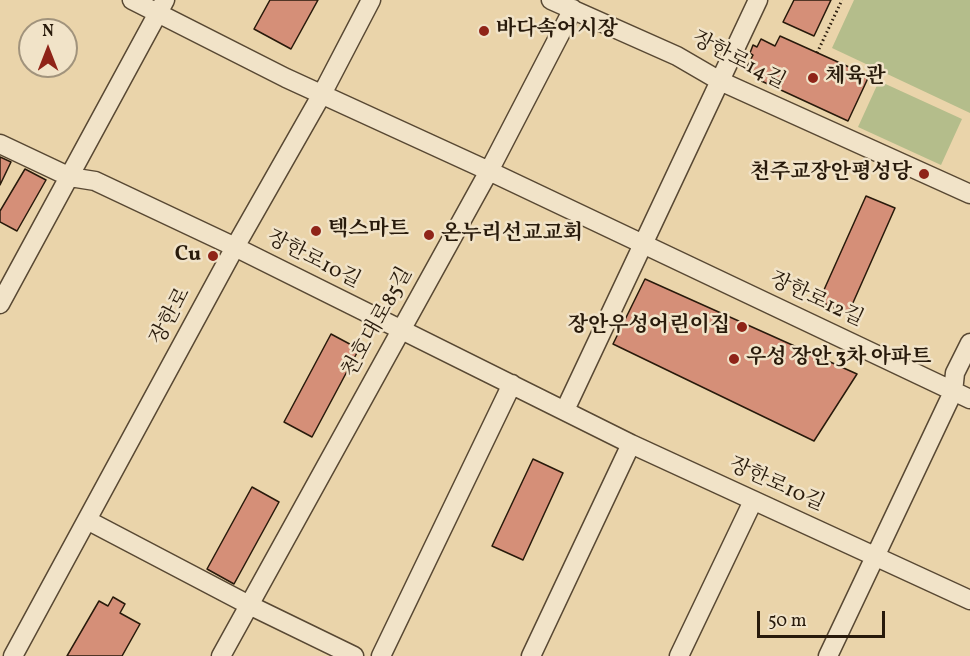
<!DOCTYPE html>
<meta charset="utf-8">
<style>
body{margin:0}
#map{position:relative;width:970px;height:656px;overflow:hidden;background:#ead4aa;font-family:Vollkorn,serif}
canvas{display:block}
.north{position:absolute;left:18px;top:18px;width:60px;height:60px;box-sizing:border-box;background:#f1e3c8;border:2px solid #a1937c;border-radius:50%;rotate:0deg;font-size:16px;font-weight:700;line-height:24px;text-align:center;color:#281a0b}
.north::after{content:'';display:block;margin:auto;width:21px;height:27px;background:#8f2418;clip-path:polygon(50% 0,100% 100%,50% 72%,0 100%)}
.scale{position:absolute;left:757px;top:611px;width:128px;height:27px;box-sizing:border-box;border:3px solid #281a0b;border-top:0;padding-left:8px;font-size:18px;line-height:21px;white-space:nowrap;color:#281a0b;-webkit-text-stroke:4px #f1e3c8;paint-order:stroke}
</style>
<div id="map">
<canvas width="970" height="656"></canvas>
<div class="north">N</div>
<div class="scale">50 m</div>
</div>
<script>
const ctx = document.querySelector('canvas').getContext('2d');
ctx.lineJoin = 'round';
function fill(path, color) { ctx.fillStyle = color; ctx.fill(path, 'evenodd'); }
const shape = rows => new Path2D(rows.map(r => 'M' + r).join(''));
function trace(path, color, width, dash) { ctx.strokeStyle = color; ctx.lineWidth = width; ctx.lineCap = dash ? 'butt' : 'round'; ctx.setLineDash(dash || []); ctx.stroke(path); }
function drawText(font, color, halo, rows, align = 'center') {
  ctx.font = font + ' Vollkorn,"Noto Serif KR",serif'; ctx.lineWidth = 5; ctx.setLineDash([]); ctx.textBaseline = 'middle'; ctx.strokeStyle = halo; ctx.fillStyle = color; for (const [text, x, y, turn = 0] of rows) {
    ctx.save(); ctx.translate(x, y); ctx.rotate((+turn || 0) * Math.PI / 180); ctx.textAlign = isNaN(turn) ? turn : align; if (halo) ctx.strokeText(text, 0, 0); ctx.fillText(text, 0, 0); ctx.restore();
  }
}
const green = shape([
 [854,0,970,0,970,113,832,48],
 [879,81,962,119,941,165,858,127]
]);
const building = shape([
 [270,0,318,0,291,49,254,29,270,0],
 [794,0,831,0,814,36,783,22,794,0],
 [780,36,869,76,848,121,757,79,759,74,746,69,753,55,750,53,753,45,757,47,761,39,775,46,780,36],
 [0,157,11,162,0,185,0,157],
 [25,169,46,180,17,231,0,222,0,211,25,169],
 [866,196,895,208,848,314,819,301,866,196],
 [645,279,857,374,814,441,613,344,645,279],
 [331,334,359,349,312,437,284,422,331,334],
 [533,459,563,473,523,560,492,546,533,459],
 [252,487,279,502,234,584,207,569,252,487],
 [113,597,125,604,120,613,140,624,122,656,67,656,99,601,108,606,113,597]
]);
const path = shape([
 [817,53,842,0]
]);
const minor = shape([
 [132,0,286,78,489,171,970,399],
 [551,0,677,56,720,81,970,194],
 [0,144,70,177,95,181,235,247,631,444,970,600],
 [0,304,165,0],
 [565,410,758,0],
 [87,520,249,605,354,656],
 [13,656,235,247,322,94,371,0],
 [221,656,489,171,573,9],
 [381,656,512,384],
 [531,656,631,444],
 [679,656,753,501],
 [828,656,953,392,955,373,970,343]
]);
const markers = [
 [484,31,6,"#8f2418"],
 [813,78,6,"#8f2418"],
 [924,174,6,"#8f2418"],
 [316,231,6,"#8f2418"],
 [429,235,6,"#8f2418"],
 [213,256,6,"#8f2418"],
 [742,327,6,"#8f2418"],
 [734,359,6,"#8f2418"]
];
const poiNames = [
 ["바다속어시장",496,31],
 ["체육관",825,78],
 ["천주교장안평성당",912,174,"right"],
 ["텍스마트",328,231],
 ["온누리선교교회",441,235],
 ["Cu",201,256,"right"],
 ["장안우성어린이집",730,327,"right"],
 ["우성 장안 3차 아파트",746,359]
];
const streetNames = [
 ["장한로14길",738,62,27],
 ["장한로10길",313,261,27],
 ["장한로12길",816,301,25],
 ["장한로",172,317,-62],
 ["천호대로85길",379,323,-61],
 ["장한로10길",776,486,24]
];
fill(green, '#b4bd8b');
fill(building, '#d58f78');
trace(building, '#281a0b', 1.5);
trace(minor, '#584833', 21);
trace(path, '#281a0b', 3, [1.5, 3]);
trace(minor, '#f1e3c8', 18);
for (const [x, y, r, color] of markers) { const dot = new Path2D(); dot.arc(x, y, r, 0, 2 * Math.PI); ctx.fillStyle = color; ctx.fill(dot); trace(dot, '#f1e3c8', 2); }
drawText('bold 21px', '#281a0b', '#f1e3c8', poiNames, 'left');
drawText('21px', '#281a0b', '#f1e3c8', streetNames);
</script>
